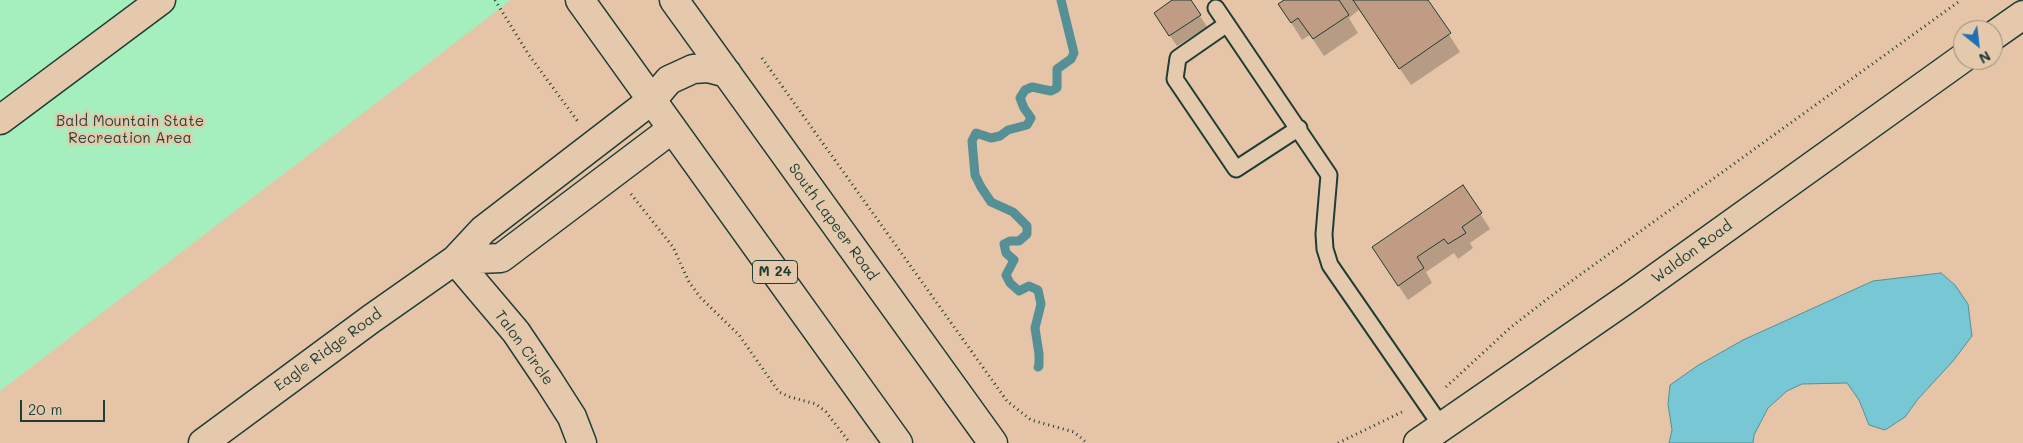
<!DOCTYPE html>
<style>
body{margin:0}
#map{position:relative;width:2023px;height:443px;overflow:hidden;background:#e5c4a7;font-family:Mali,sans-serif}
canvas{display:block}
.north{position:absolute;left:1953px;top:20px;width:50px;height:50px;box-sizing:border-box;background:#e5c9ac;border:1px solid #96917c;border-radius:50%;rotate:151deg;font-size:14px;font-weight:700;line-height:20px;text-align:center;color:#1f3d34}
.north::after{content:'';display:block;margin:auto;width:18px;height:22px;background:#1f6fb2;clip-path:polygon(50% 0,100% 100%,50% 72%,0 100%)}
.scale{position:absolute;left:20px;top:400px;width:85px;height:22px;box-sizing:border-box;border:2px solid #1f3d34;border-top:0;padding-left:6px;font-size:15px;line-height:18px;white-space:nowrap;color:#1f3d34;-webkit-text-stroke:4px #e5c9ac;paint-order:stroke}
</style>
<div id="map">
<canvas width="2023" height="443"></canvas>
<div class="north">N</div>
<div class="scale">20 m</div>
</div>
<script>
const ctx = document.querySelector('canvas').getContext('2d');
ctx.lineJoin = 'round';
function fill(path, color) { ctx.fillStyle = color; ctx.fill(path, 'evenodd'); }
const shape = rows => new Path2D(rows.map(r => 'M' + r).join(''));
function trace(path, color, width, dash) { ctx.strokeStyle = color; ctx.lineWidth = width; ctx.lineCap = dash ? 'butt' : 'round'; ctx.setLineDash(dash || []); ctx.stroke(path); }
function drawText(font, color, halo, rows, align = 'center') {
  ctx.font = font + ' Mali,sans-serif'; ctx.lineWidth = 5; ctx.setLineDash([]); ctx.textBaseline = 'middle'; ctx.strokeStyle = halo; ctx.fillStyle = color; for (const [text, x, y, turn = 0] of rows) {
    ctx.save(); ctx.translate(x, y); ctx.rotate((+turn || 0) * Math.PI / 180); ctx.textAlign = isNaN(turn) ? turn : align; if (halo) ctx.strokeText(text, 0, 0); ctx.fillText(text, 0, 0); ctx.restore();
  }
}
const green = shape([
 [0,0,511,0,0,391]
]);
const water = shape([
 [1941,273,1955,285,1968,304,1972,336,1953,361,1918,399,1905,417,1885,430,1869,425,1859,400,1847,383,1802,384,1787,391,1768,408,1754,435,1753,443,1669,443,1672,430,1668,404,1670,385,1697,366,1743,340,1873,281,1941,273]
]);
const shadow = shape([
 [1175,0,1190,0,1207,27,1177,46,1162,24],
 [1286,0,1427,0,1460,52,1411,85,1359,10,1349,18,1358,33,1324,56,1310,35,1302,40,1280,5],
 [1463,186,1490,229,1470,243,1473,248,1458,259,1454,253,1426,272,1432,283,1408,300,1373,247]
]);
const stream = shape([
 [1038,367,1039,366,1039,354,1035,328,1041,304,1038,290,1029,286,1019,291,1010,283,1006,275,1014,260,1006,253,1004,244,1010,241,1019,241,1027,234,1027,226,1013,212,991,202,981,187,975,175,972,141,976,133,991,138,1000,136,1008,130,1027,125,1031,118,1024,108,1020,98,1025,90,1032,87,1051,91,1057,88,1057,69,1071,59,1074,53,1061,0]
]);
const building = shape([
 [1172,0,1191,0,1201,15,1169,36,1154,13,1172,0],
 [1284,0,1339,0,1349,15,1313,39,1298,18,1291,23,1278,4,1284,0],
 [1353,0,1428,0,1451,33,1399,69,1353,0],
 [1463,185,1482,213,1462,227,1466,233,1448,244,1444,239,1417,257,1424,268,1398,286,1372,247,1463,185]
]);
const path = shape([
 [495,0,529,55,579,123],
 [762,58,1007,401,1031,420,1074,432,1087,443],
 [631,194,673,247,689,282,700,297,739,335,779,392,790,397,816,404,826,412,850,443],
 [1446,387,1511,327,1559,290,1961,0],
 [1338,443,1404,411]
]);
const service = shape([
 [1216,8,1329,175,1324,234,1325,249,1330,265,1442,427],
 [1227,24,1178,58,1175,79,1236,169,1299,128]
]);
const minor = shape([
 [0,120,161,0],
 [455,260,501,258,672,129],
 [455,260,516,332,549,381,572,417,582,443],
 [203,443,371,319,455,260,483,230,652,100]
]);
const tertiary = shape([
 [1993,36,2023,15],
 [1418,443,1631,296,1963,58]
]);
const primary = shape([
 [580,0,898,443],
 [674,0,993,443],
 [652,100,669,80,693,69,708,68,727,73]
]);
const shields = [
 [775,272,45]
];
const shieldNames = [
 ["M 24",775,272]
];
const parkNames = [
 ["Bald Mountain State",130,121],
 ["Recreation Area",130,138]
];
const streetNames = [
 ["South Lapeer Road",833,222,54],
 ["Waldon Road",1692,252,-36],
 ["Talon Circle",524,348,54],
 ["Eagle Ridge Road",328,350,-36]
];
fill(green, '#a5efbe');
fill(water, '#78c7d5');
trace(water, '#549095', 1);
fill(shadow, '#0003');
trace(stream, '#549095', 9);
fill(building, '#c09c84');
trace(building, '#1f3d34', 1);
trace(service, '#1f3d34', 19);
trace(minor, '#1f3d34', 31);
trace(tertiary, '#1f3d34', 31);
trace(primary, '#1f3d34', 31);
trace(path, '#1f3d34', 3, [1, 4]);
trace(service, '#e5c9ac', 15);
trace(minor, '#e5c9ac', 28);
trace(tertiary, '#e5c9ac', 28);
trace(primary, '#e5c9ac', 28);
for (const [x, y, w] of shields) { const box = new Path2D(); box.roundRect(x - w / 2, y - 11.5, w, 23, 4); ctx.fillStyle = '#e5c9ac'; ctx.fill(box); trace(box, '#1f3d34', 1); }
drawText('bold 14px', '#1f3d34', null, shieldNames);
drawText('15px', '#26463b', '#e5c9ac', parkNames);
drawText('15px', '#1f3d34', '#e5c9ac', streetNames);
</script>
